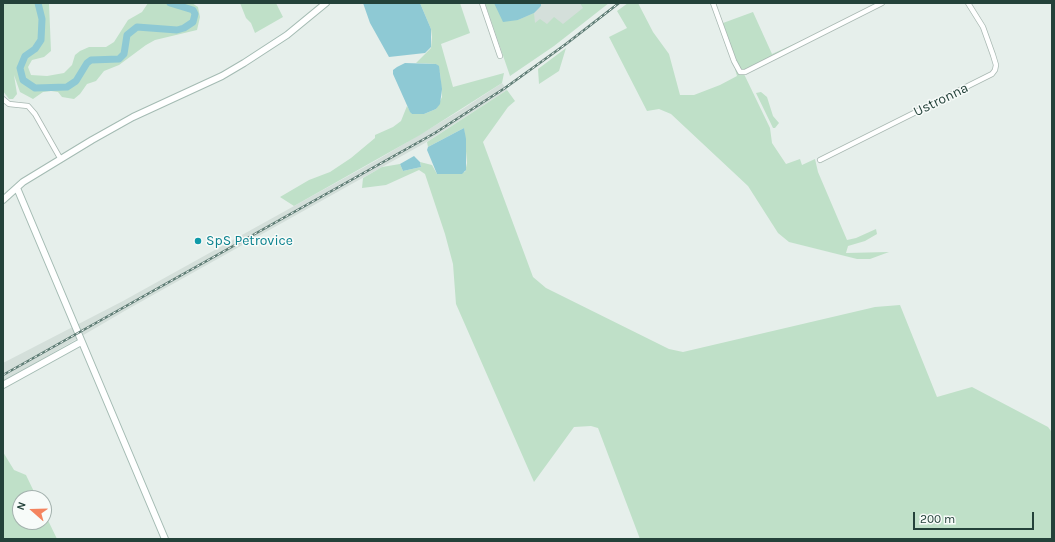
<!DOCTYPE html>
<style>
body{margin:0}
#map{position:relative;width:1055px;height:542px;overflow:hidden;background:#e6efeb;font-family:Karla,sans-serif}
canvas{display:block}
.frame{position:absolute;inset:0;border:4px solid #24423a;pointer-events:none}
.north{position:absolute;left:12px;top:490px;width:40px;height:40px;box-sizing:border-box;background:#f7fbf9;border:1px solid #a3b1ad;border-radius:50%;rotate:290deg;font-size:11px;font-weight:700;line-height:16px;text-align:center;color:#24423a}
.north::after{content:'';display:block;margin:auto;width:14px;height:18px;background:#f4845f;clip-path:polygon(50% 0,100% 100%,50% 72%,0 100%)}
.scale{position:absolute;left:913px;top:512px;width:121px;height:18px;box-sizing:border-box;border:2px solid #24423a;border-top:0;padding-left:5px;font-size:12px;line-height:14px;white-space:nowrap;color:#24423a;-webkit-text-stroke:3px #f7fbf9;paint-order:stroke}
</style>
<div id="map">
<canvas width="1055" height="542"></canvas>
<div class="frame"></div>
<div class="north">N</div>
<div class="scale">200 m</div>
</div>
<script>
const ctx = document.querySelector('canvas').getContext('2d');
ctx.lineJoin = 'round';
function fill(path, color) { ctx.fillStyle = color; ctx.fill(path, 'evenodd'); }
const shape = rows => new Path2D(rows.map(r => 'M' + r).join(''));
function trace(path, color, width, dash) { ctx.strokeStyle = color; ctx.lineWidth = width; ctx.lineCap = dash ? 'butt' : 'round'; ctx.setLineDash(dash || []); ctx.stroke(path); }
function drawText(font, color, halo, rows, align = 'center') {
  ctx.font = font + ' Karla,sans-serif'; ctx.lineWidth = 3; ctx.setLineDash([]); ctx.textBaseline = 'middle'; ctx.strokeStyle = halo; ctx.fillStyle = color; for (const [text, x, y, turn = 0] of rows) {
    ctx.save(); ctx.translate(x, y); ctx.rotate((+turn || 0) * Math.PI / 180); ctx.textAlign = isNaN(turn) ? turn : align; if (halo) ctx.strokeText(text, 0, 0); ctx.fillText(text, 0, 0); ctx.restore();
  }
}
const built = shape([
 [541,3,599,3,523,63,518,20,541,6],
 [502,83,507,90,425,143,128,309,3,382,3,363,123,301,377,160,461,110]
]);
const green = shape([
 [3,3,49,3,51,51,44,57,32,60,28,67,31,75,47,76,64,73,72,65,75,55,80,51,89,47,106,47,114,42,128,20,142,12,148,3,192,3,198,7,200,17,197,30,155,40,146,45,119,65,104,71,96,81,87,84,80,94,74,99,62,97,58,92,51,91,43,92,33,99,20,92,14,75,17,94,13,99,9,99,3,91],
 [240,3,276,3,283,17,255,33,251,23,246,18],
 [420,3,460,3,470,33,441,44,453,87,504,73,502,83,420,135,294,206,280,197,309,180,330,172,351,158,375,138,375,135,393,127,401,121,407,106,412,114,424,114,436,109,442,97,440,73,436,64,416,63,431,48,432,37,431,29],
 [485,3,494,3,518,20,534,13,535,23,540,19,547,24,554,17,563,24,583,8,580,3,609,3,554,46,510,76],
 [628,3,638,3,653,32,669,54,680,95,694,95,720,85,737,76,735,69,744,74,770,128,772,143,786,164,800,159,802,165,815,159,818,172,847,240,856,238,876,229,877,234,865,241,848,246,846,253,889,252,870,259,857,259,789,242,778,233,748,186,671,114,659,109,647,111,609,37,627,28,617,11],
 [753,12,772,54,825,30,745,71,741,70,736,62,723,23],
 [566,48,559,71,539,84,538,69],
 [507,90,515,101,508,107,483,142,533,277,546,288,669,349,683,352,875,307,900,305,937,397,972,387,1048,427,1051,431,1052,539,640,539,598,428,591,426,574,427,534,482,456,304,453,264,445,234,425,174,419,170,386,185,362,188,363,178,382,167,400,164,403,171,421,167,420,162,432,165,437,174,465,172,467,163,464,128,428,147,427,142],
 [761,92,767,97,773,116,779,123,775,128,773,128,756,93],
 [3,452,14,470,26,475,37,498,20,498,20,522,44,522,44,512,57,539,3,539]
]);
const water = shape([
 [363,3,420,3,431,29,431,47,425,53,389,57,370,23],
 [494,3,541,3,541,6,534,13,518,20,503,22],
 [405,63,436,64,439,66,442,89,440,104,436,109,424,114,412,114,410,112,393,74,393,70,397,67],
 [464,128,466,139,466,170,462,174,437,174,427,150,428,147],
 [414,156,420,162,421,167,403,171,400,164]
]);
const river = shape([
 [38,3,42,19,41,40,35,49,25,56,20,68,23,80,35,88,67,87,76,81,87,63,91,60,119,59,124,54,127,35,137,27,177,30,184,28,193,22,195,14,193,10,170,3]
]);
const street = shape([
 [482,3,500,56],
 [713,3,734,61,740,72,745,72,882,3],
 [3,99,9,104,28,106,35,114,60,158],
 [820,160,992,74,995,70,996,65,993,55,983,27,968,3]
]);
const secondary = shape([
 [17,188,165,539],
 [3,200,23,182,92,140,133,117,222,76,244,63,287,35,326,3],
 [3,385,81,342]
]);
const rail = shape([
 [3,375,435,133,505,88,566,44,619,3]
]);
const markers = [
 [198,241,4,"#0f9aa8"]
];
const streetNames = [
 ["Ustronna",941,100,-26]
];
const cultureNames = [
 ["SpS Petrovice",206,241]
];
fill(built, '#d4dfda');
fill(green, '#bfe0c8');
fill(water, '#8ec9d4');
trace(river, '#8ec9d4', 7);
trace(street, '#a8b8b2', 6);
trace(secondary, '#a4bbb3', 8);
trace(street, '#fff', 4.5);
trace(secondary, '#fff', 6);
trace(rail, '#5f7d75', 2.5);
trace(rail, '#f7fbf9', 1, [3]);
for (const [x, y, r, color] of markers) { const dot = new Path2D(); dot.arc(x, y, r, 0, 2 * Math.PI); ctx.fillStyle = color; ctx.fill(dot); trace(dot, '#f7fbf9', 1.5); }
drawText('14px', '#24423a', '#f7fbf9', streetNames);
drawText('14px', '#0d838f', '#f7fbf9', cultureNames, 'left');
</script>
